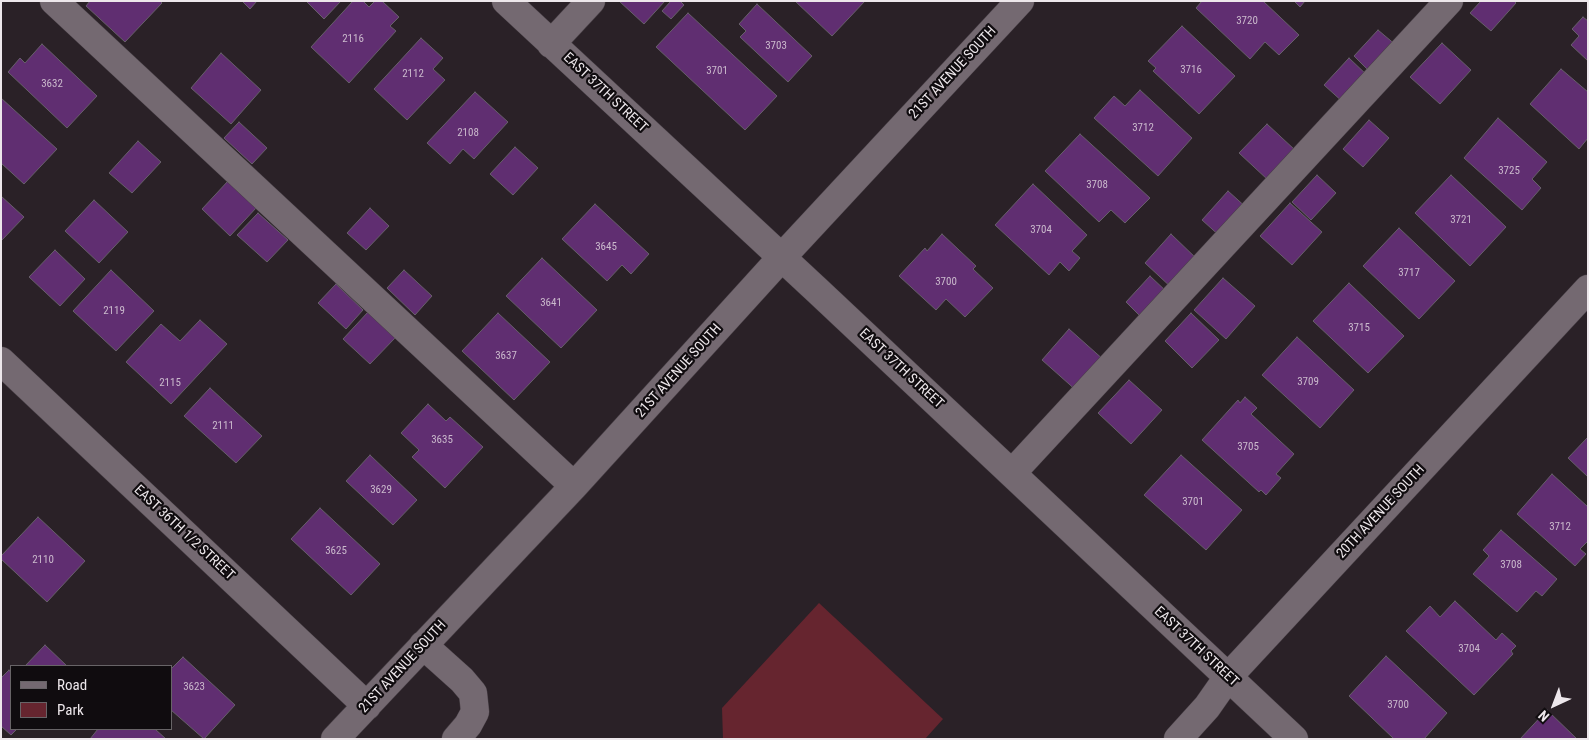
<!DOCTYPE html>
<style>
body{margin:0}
#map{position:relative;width:1589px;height:740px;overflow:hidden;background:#2a2127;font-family:"Roboto Condensed",sans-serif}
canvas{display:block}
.frame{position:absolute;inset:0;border:2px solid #ede7eb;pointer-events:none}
.legend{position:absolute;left:10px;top:665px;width:162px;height:65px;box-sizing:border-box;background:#100c0f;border:1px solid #686467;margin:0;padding:6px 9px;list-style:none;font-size:15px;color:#ede7eb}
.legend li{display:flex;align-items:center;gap:10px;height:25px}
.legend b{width:25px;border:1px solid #686467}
.north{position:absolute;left:1529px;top:680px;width:50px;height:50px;-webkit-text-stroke:4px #100c0f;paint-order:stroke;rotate:223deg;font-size:14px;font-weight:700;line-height:20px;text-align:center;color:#ede7eb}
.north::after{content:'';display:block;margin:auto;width:18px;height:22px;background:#ede7eb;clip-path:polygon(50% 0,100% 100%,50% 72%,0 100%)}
</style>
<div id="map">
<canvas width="1589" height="740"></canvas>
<div class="frame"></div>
<ul class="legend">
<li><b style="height:6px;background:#746971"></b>Road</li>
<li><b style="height:14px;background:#66252f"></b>Park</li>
</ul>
<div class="north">N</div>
</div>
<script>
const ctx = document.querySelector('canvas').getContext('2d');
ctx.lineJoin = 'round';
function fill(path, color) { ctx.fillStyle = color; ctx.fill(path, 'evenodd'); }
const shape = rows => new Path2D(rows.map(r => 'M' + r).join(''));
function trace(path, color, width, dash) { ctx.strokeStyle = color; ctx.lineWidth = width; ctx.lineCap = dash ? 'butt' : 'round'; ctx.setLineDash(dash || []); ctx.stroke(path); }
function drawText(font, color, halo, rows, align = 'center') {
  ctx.font = font + ' "Roboto Condensed",sans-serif'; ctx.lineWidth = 4.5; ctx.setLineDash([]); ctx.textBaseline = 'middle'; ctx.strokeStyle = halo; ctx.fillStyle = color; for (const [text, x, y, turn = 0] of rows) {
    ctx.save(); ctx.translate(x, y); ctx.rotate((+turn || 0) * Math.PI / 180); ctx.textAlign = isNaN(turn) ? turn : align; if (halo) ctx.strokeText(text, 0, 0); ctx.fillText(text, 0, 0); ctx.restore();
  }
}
const green = shape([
 [819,603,943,719,925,739,723,739,722,708]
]);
const building = shape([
 [90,1,160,1,162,3,125,42,86,6,90,1],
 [242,1,257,1,250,9,242,1],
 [306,1,341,1,324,19,306,1],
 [353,1,363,1,369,7,375,1,382,1,399,17,390,26,396,31,349,83,311,47,353,1],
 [619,1,665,1,644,24,619,1],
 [671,1,680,1,684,5,671,19,662,11,671,1],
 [795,1,865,1,832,36,795,1],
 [1202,1,1263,1,1299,35,1279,55,1265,42,1250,59,1196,8,1202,1],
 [1294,1,1305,1,1300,7,1294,1],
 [1481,1,1514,1,1516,3,1491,31,1470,13,1481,1],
 [757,4,812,56,788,82,740,37,746,31,739,24,757,4],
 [688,13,777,96,745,130,656,47,688,13],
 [1583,17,1588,21,1588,61,1571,45,1579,36,1572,29,1583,17],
 [1182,26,1235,76,1199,114,1153,71,1156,68,1148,61,1182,26],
 [1378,30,1397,46,1372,74,1354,56,1378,30],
 [421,38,443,58,433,69,445,80,407,120,374,89,421,38],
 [1442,43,1471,70,1440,104,1410,77,1442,43],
 [42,44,97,96,67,128,8,72,20,58,25,63,42,44],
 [221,53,261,90,231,124,191,88,221,53],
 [1349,58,1369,77,1344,103,1324,85,1349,58],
 [1561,69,1588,92,1588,138,1579,149,1530,104,1561,69],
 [1140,90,1192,138,1158,176,1094,118,1114,96,1125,106,1140,90],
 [475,92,508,122,474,159,463,149,450,164,427,143,475,92],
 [1,98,57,149,24,184,1,163,1,98],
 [1498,118,1547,162,1532,179,1541,188,1522,210,1464,158,1498,118],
 [1369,120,1389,138,1363,167,1343,149,1369,120],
 [239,122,267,148,252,164,224,138,239,122],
 [1267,124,1295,150,1268,180,1239,153,1267,124],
 [1080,134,1150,198,1125,223,1111,210,1099,222,1045,171,1080,134],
 [138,141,161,162,132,193,109,173,138,141],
 [515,147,538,168,513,195,490,174,515,147],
 [1317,175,1336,193,1311,220,1292,202,1317,175],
 [1451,175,1506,227,1470,266,1415,213,1451,175],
 [228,181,257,207,230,236,202,209,228,181],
 [1033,184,1087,235,1072,251,1080,258,1069,271,1060,262,1049,275,995,225,1033,184],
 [1228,191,1248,209,1222,238,1202,220,1228,191],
 [1,196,24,217,1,241,1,196],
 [94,200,128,232,99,263,65,231,94,200],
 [1290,203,1322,232,1292,265,1260,236,1290,203],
 [595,204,649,254,631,274,622,265,607,281,562,239,595,204],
 [370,208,389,226,366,250,347,233,370,208],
 [258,213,288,240,267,262,237,235,258,213],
 [1399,228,1455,281,1419,319,1363,266,1399,228],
 [942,234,976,266,973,269,993,288,965,317,946,299,936,310,899,276,925,248,927,251,942,234],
 [1171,234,1199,261,1173,289,1145,263,1171,234],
 [55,250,85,279,60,306,29,277,55,250],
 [542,258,597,310,561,348,506,296,542,258],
 [111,270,154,311,116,351,73,311,111,270],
 [404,270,432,296,415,315,387,288,404,270],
 [1150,276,1168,293,1144,320,1126,302,1150,276],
 [1223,278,1255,306,1226,339,1194,310,1223,278],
 [1349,283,1404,336,1368,373,1313,321,1349,283],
 [336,284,363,310,346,329,318,303,336,284],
 [368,312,395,338,370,364,343,339,368,312],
 [498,313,550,362,514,400,462,351,498,313],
 [1191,313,1219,340,1192,368,1165,341,1191,313],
 [200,320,227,344,171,404,126,362,161,324,180,341,200,320],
 [1069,329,1105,361,1078,392,1042,360,1069,329],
 [1297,337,1354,390,1320,428,1262,375,1297,337],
 [1129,380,1162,410,1131,444,1098,413,1129,380],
 [210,388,262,436,236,463,184,416,210,388],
 [1245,397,1257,408,1251,414,1294,454,1276,474,1281,478,1266,495,1261,490,1259,492,1202,440,1238,400,1240,403,1245,397],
 [428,404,446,421,450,417,483,447,445,488,412,457,419,450,401,433,428,404],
 [1588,437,1588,477,1568,458,1588,437],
 [370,455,417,500,393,525,346,481,370,455],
 [1181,455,1242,510,1206,550,1144,495,1181,455],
 [1552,474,1588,507,1588,541,1580,549,1586,554,1575,566,1517,514,1552,474],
 [320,508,380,564,351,595,291,539,320,508],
 [38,517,85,561,47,602,1,559,1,556,38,517],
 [1501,530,1557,579,1542,596,1536,591,1517,612,1473,574,1489,556,1483,550,1501,530],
 [1455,601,1496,640,1502,633,1516,646,1511,651,1513,654,1474,695,1406,631,1430,606,1440,617,1455,601],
 [45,645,67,666,25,666,45,645],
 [1386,656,1447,713,1424,739,1394,739,1349,696,1386,656],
 [183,657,235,705,204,739,171,710,171,669,183,657],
 [9,670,11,673,11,729,17,729,11,735,1,726,1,678,9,670],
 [1547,710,1577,739,1520,739,1547,710],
 [98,729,155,729,166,739,90,739,98,729]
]);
const minor = shape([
 [54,1,574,486],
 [506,1,820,293,1294,739],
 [551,44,591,1],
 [1,361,367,706],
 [1012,473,1449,1],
 [423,645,462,680,473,693,475,712,468,725,456,739],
 [335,739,574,486,782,257,1020,1],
 [1178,739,1207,707,1228,677,1588,289]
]);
const numberNames = [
 ["3720",1247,21],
 ["2116",353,39],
 ["3703",776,46],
 ["3716",1191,70],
 ["3701",717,71],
 ["2112",413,74],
 ["3632",52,84],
 ["3712",1143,128],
 ["2108",468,133],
 ["3725",1509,171],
 ["3708",1097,185],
 ["3721",1461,220],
 ["3704",1041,230],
 ["3645",606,247],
 ["3717",1409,273],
 ["3700",946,282],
 ["3641",551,303],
 ["2119",114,311],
 ["3715",1359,328],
 ["3637",506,356],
 ["3709",1308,382],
 ["2115",170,383],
 ["2111",223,426],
 ["3635",442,440],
 ["3705",1248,447],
 ["3629",381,490],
 ["3701",1193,502],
 ["3712",1560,527],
 ["3625",336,551],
 ["2110",43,560],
 ["3708",1511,565],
 ["3704",1469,649],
 ["3623",194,687],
 ["3700",1398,705]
];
const streetNames = [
 ["21ST AVENUE SOUTH",953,73,-47],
 ["EAST 37TH STREET",605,93,43],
 ["EAST 37TH STREET",901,369,43],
 ["21ST AVENUE SOUTH",679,371,-48],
 ["20TH AVENUE SOUTH",1381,512,-47],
 ["EAST 36TH 1/2 STREET",184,533,43],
 ["EAST 37TH STREET",1196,647,43],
 ["21ST AVENUE SOUTH",403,667,-47]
];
fill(green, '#66252f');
fill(building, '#602e71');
trace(building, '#675f6a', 1);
trace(minor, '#473f45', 29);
trace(minor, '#746971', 28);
drawText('11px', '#cab9cc', null, numberNames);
drawText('14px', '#ede7eb', '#100c0f', streetNames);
</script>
